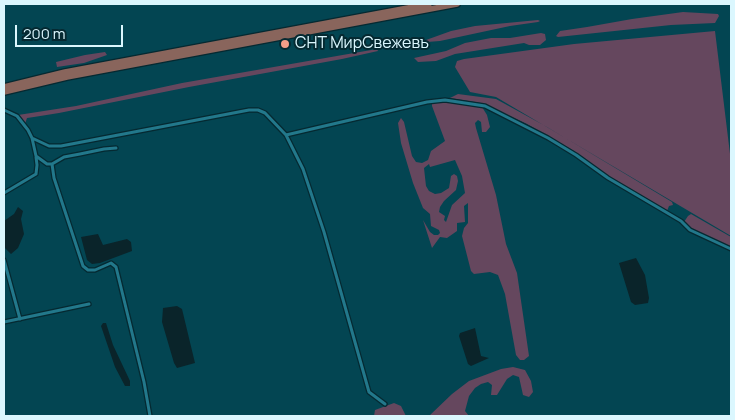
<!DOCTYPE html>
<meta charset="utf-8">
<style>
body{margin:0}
#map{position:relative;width:735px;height:420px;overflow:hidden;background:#034552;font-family:Manrope,sans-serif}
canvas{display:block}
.frame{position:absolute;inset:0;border:5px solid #dbf7fe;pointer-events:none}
.scale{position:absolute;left:15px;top:25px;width:108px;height:22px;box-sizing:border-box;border:2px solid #dbf7fe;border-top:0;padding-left:6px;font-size:15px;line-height:18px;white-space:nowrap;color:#dbf7fe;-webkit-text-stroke:4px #052931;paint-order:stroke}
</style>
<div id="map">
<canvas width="735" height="420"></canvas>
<div class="frame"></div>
<div class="scale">200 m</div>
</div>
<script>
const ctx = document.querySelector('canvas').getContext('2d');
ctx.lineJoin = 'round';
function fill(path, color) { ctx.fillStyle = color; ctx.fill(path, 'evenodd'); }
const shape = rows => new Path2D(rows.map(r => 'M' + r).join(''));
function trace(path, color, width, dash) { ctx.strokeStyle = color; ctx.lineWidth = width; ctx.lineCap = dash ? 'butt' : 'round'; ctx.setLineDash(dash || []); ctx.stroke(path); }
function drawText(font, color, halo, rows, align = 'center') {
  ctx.font = font + ' Manrope,sans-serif'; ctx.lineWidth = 4; ctx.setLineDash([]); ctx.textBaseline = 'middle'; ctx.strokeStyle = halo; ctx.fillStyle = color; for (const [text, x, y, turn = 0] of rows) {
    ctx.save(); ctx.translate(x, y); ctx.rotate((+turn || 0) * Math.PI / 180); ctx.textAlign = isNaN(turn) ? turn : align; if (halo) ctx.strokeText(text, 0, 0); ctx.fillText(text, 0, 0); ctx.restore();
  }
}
const green = shape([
 [683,12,718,14,719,16,715,23,671,25,558,37,556,36,560,31,587,27,632,19],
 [538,20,540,21,538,22,510,26,440,41,427,42,426,40,451,31,475,26],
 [715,31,731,162,731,236,496,97,470,92,455,67,457,61,464,59,574,44],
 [541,33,545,34,546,40,540,45,529,45,524,43,455,54,436,61,418,62,414,58,446,51,465,43,491,38,510,38],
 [377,49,378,51,342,59,189,87,59,113,34,117,27,118,25,124,18,115,76,106,182,83],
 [105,52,107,55,84,63,57,67,56,62,85,55],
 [458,94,496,99,547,127,672,202,673,205,669,206,667,211,609,177,574,151,527,124,481,103,450,98],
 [438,102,474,105,482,107,487,115,490,127,486,132,482,132,481,122,478,120,475,123,476,128,496,195,506,244,517,273,529,356,524,360,520,360,516,355,505,294,498,275,490,272,474,274,471,271,462,236,464,228,468,223,468,203,464,206,465,222,457,223,457,231,447,238,440,237,432,248,423,220,430,232,434,235,438,235,440,233,439,230,431,226,430,214,423,208,413,183,401,143,398,123,401,118,404,122,412,156,416,162,422,163,428,160,431,151,445,141,432,106,432,103],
 [455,160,462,176,465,193,452,205,446,222,444,220,445,216,439,212,440,207,444,201,456,190,458,181,457,176,454,174,451,176,449,188,441,193,435,194,429,191,426,186,424,168,429,164,430,167],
 [691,214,731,237,731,247,691,229,684,222,688,216],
 [513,367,525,370,531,381,533,392,529,397,523,395,519,377,513,375,507,379,497,395,491,395,492,385,488,382,481,384,475,388,469,396,465,411,469,416,429,416,452,394,469,381,501,369],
 [394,403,401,406,406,416,374,416,375,410]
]);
const water = shape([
 [18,207,23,211,21,219,24,234,18,248,11,254,4,247,4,221,14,214],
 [98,234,103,245,127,239,131,242,132,251,100,263,92,264,87,260,81,237],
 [636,258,645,275,649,298,648,303,635,305,631,302,619,263],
 [177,306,182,309,195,363,177,368,174,363,162,322,163,308],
 [103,323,106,323,113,345,130,381,130,386,125,386,115,367,101,326],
 [475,328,481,356,489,358,471,366,468,364,459,336,460,333]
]);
const minor = shape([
 [4,110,17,116,28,130,32,138,36,156,47,164,52,164,64,157,80,154,104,149,116,148],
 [286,135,427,102,445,100,485,106,548,138,576,155,608,178,681,221,690,230,731,249],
 [32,138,49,146,61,146,249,110,258,110,265,113,286,135,303,169,324,232,369,392,385,404],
 [52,164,54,178,83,266,88,270,95,270,111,263,116,267,144,382,150,416],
 [4,193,36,174,37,165,36,157],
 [4,260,20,319],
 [4,322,89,304]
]);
const primary = shape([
 [4,87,65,72,429,4],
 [4,92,67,77,457,4]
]);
const markers = [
 [285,44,5,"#f49e88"]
];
const poiNames = [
 ["СНТ МирСвежевъ",295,44]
];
fill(green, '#65475e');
fill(water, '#0a242a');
trace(minor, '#052931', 5.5);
trace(primary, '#052931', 8);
trace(minor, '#22788b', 3);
trace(primary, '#89655c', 5.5);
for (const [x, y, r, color] of markers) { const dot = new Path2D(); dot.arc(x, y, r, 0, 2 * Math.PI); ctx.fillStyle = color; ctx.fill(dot); trace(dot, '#052931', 2); }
drawText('16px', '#dbf7fe', '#052931', poiNames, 'left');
</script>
